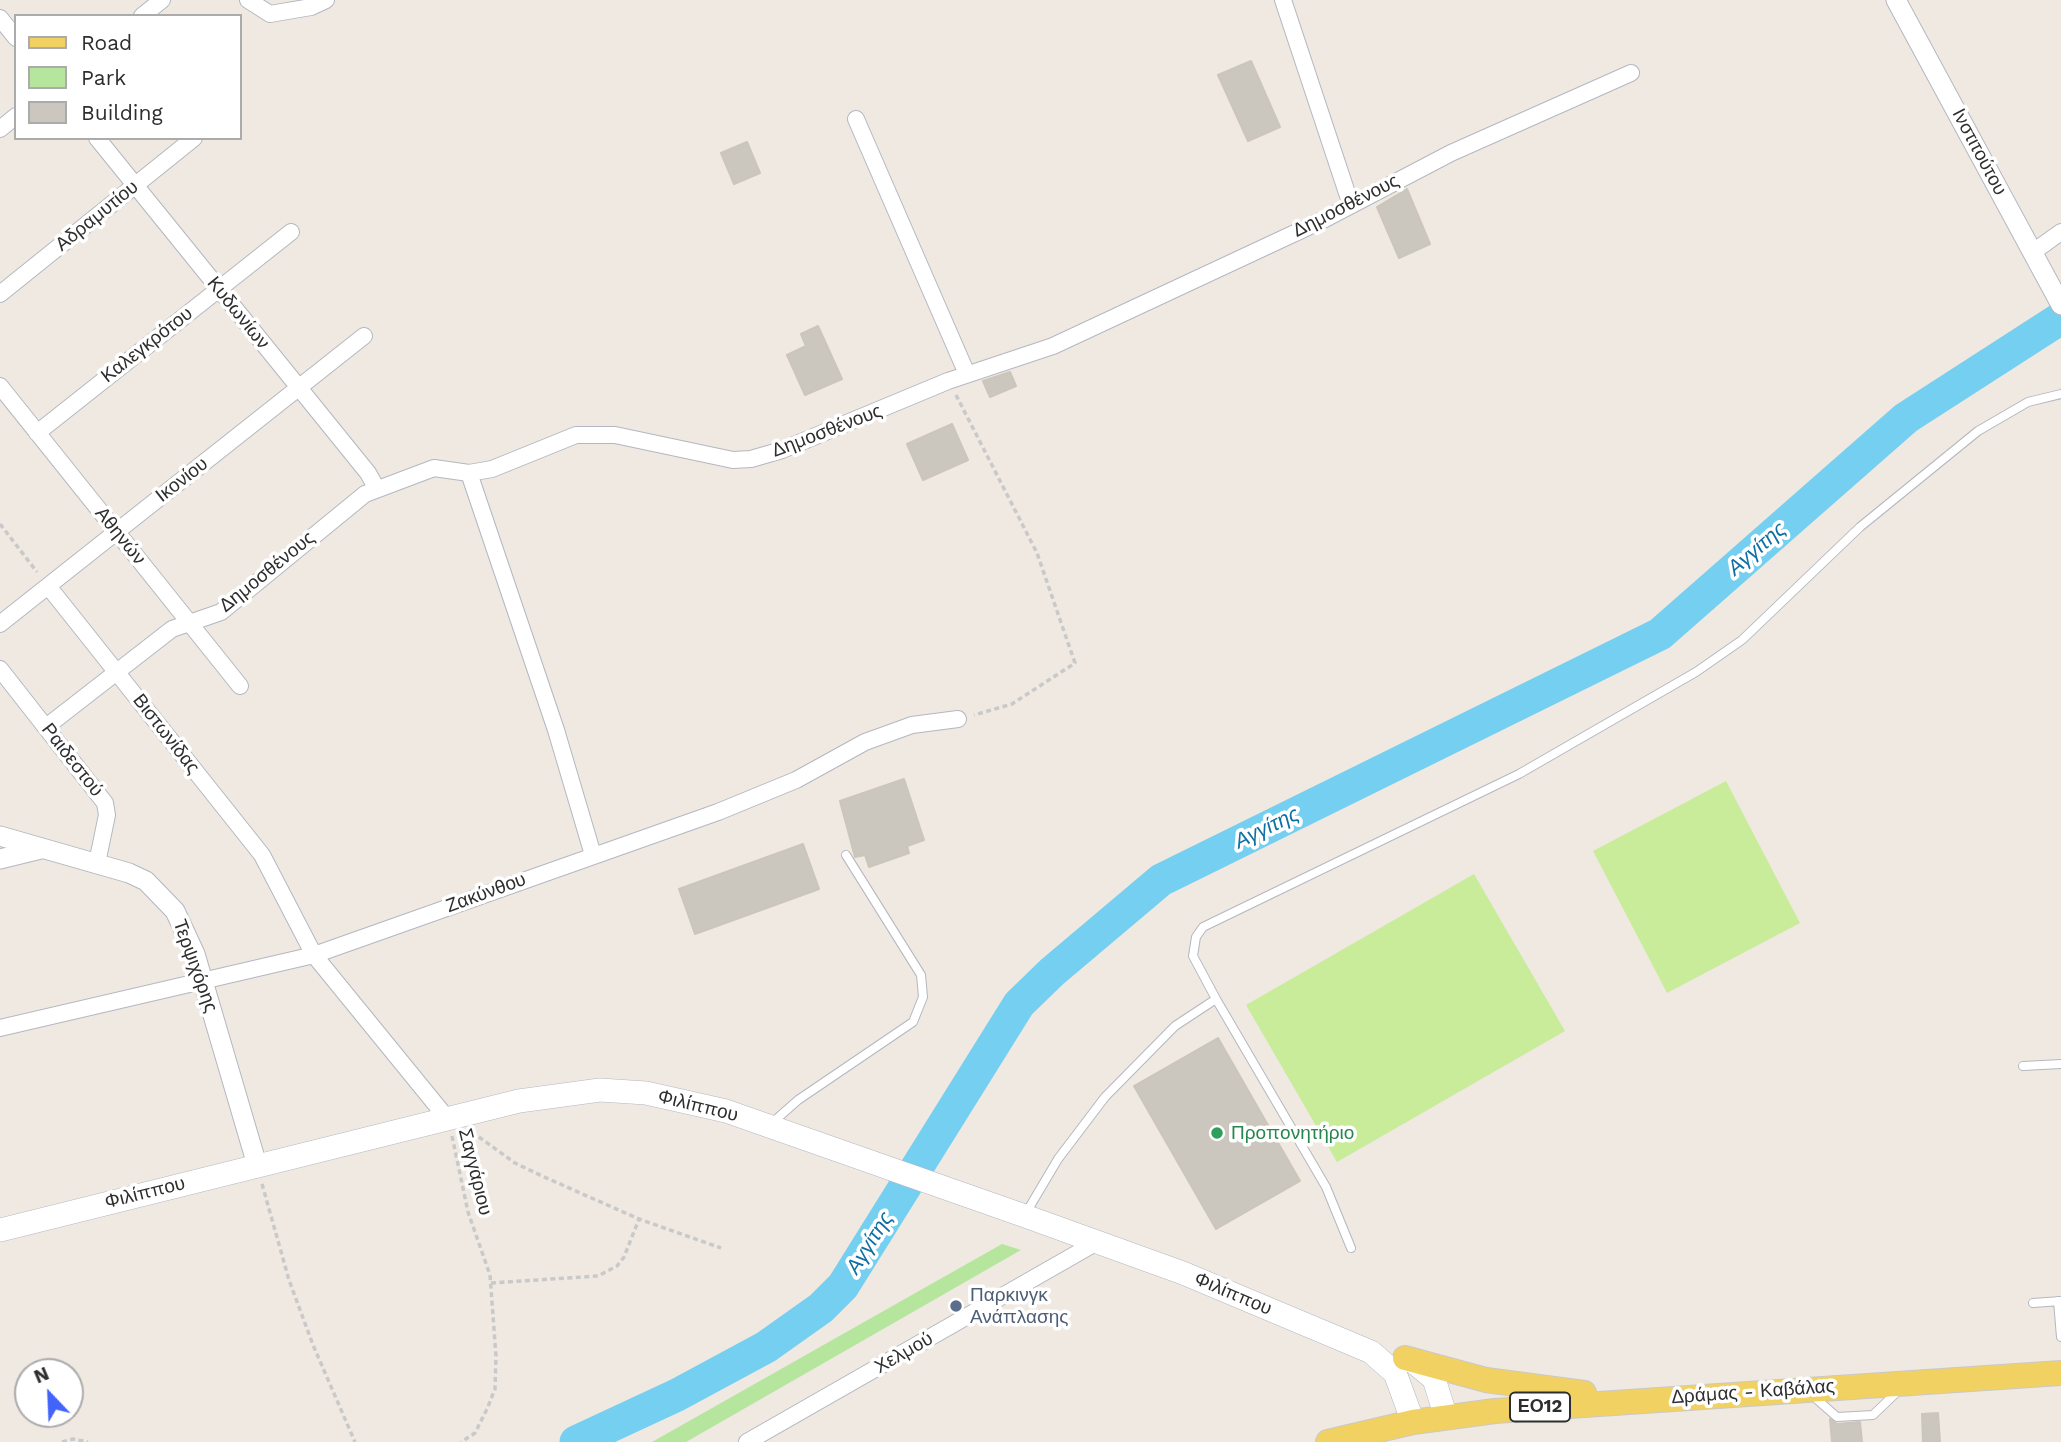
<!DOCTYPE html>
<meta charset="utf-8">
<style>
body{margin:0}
#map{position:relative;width:2061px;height:1442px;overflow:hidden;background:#efe9e1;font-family:"Work Sans",sans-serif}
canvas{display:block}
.legend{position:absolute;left:14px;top:14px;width:228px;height:126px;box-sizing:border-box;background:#fff;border:2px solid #ababab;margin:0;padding:9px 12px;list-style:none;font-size:21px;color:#2e2e2e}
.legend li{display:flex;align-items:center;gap:14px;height:35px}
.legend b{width:35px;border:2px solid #ababab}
.north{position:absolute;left:14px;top:1358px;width:70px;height:70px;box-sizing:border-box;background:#fff;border:2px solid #ababab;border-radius:50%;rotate:337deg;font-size:19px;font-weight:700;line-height:28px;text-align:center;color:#2e2e2e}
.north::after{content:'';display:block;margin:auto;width:24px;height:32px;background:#4264fb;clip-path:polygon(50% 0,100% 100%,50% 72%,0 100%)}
</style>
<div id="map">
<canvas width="2061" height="1442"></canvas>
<ul class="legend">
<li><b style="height:9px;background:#f2d163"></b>Road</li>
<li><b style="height:19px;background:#b6e59e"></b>Park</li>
<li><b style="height:19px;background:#cbc7bf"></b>Building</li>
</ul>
<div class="north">N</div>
</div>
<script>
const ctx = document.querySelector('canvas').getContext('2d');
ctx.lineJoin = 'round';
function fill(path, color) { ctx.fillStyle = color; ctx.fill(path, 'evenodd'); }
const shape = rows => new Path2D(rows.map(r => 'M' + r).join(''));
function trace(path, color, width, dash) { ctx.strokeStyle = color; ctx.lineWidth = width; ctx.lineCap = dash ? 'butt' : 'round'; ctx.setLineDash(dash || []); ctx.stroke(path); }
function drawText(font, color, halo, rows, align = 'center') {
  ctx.font = font + ' "Work Sans",sans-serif'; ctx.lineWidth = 7; ctx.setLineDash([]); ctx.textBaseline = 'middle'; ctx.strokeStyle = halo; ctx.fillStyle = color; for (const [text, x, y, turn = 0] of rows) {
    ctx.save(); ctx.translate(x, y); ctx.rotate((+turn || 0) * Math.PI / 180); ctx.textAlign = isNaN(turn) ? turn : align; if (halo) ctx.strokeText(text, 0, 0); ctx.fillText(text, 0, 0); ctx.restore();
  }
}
const green = shape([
 [1002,1244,1021,1250,686,1442,652,1442]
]);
const pitch = shape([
 [1726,781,1800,923,1667,993,1593,851],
 [1474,874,1565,1031,1337,1162,1246,1005]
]);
const river = shape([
 [576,1442,677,1395,766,1347,821,1308,843,1286,1019,1004,1052,972,1161,880,1660,634,1906,418,2061,318]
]);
const building = shape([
 [1251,61,1280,127,1248,141,1218,75,1251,61],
 [747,142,760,173,734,184,721,153,747,142],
 [1407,189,1430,244,1399,258,1377,207,1407,189],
 [818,326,842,379,805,395,787,355,806,346,801,334,818,326],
 [1010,372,1016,386,990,397,983,381,1010,372],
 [952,424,968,460,923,480,907,444,952,424],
 [904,779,924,840,907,846,909,853,869,867,865,855,855,857,840,801,904,779],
 [803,844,819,889,695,934,679,889,803,844],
 [1218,1038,1300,1181,1216,1229,1134,1086,1218,1038],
 [1938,1413,1940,1442,1923,1442,1922,1414,1938,1413],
 [1830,1419,1837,1424,1860,1422,1862,1442,1832,1442,1830,1419]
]);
const path = shape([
 [956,395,1037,553,1075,663,1012,704,974,715],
 [0,524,37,572],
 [472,1132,515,1163,542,1176,639,1219,721,1248],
 [452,1136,468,1212,490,1275,496,1356,495,1389,487,1409,475,1433,461,1442],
 [262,1184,289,1280,313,1345,355,1442],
 [491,1283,598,1276,617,1266,624,1257,639,1219],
 [62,1442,73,1439,88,1442]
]);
const service = shape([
 [1216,999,1326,1187,1351,1248],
 [2023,1066,2061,1064],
 [772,1123,798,1100,913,1022,923,997,921,975,846,855],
 [1026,1213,1058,1159,1105,1097,1175,1026,1216,999,1193,956,1196,937,1203,927,1519,774,1696,672,1742,640,1860,527,1978,431,2028,402,2061,394],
 [2058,1301,2061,1337],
 [2033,1303,2061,1301],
 [1813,1396,1837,1417,1873,1415,1898,1391]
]);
const minor = shape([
 [248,0,270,14,311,7,326,0],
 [1283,0,1351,205],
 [142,16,162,0],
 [0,18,16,38],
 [856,119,967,374],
 [0,129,16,116],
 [97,138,368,473,377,489],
 [2033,252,2061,232],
 [0,294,194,138],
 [0,386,240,686],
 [37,433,291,232],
 [469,473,556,730,593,855],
 [48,586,262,855,314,955,446,1117],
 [0,624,364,336],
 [0,669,105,803,107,815,97,863],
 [46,727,172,629,221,612,365,494,434,468,469,473,492,469,576,435,615,435,733,460,751,459,782,450,948,381,1053,346,1325,219,1451,153,1631,73],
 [0,1028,314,955,718,812,796,780,865,742,912,725,958,719],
 [747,1442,1097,1242]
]);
const tertiary = shape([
 [1896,0,2061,305],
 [0,836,129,873,146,881,175,911,195,954,257,1165],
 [0,859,41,849]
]);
const secondary = shape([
 [0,1230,519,1101,600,1090,646,1093,726,1111,1025,1216,1183,1273,1371,1352,1395,1373,1413,1422],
 [1411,1360,1434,1379,1446,1417]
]);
const primary = shape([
 [1405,1358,1486,1380,1584,1393],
 [1328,1442,1413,1422,1495,1411,2061,1373]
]);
const markers = [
 [1217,1133,7,"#2e9e5b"],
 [956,1306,7,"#5c6f8a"]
];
const shields = [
 [1540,1407,60]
];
const shieldNames = [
 ["ΕΟ12",1540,1407]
];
const streetNames = [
 ["Ινστιτούτου",1979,152,62],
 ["Δημοσθένους",1346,206,-27],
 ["Αδραμυτίου",97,216,-39],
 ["Κυδωνίων",238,313,51],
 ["Καλεγκρότου",147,345,-38],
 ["Δημοσθένους",827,431,-21],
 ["Ικονίου",182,480,-38],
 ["Αθηνών",120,536,51],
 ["Δημοσθένους",267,572,-39],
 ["Βιστωνίδας",166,734,52],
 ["Ραιδεστού",72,760,52],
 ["Ζακύνθου",486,893,-20],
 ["Τερψιχόρης",195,966,70],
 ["Φιλίππου",698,1106,14],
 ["Σαγγάριου",475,1172,76],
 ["Φιλίππου",145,1193,-14],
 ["Φιλίππου",1233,1294,23],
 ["Χελμού",904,1353,-30],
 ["Δράμας - Καβάλας",1753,1392,-4]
];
const leisureNames = [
 ["Προπονητήριο",1231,1133]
];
const serviceNames = [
 ["Παρκινγκ",970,1295],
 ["Ανάπλασης",970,1317]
];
const waterNames = [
 ["Αγγίτης",1757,549,-41],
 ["Αγγίτης",1267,828,-26],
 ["Αγγίτης",870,1243,-58]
];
fill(green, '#b6e59e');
fill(pitch, '#c9ec9a');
trace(river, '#75cff0', 33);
fill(building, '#cbc7bf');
trace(building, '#cbc5ba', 2);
trace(service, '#b4b7c1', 10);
trace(minor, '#b4b7c1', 18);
trace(tertiary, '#b4b7c1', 21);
trace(secondary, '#b4b7c1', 24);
trace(primary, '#c9c9c9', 26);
trace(path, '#c9c9c9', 3.5, [5, 3.5]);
trace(service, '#fff', 8);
trace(minor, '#fff', 16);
trace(tertiary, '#fff', 19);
trace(secondary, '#fff', 23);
trace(primary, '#f2d163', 24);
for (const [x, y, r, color] of markers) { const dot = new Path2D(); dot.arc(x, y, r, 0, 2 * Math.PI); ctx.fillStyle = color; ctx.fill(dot); trace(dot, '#fff', 2.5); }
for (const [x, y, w] of shields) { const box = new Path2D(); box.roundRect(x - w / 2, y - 14.5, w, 29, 5); ctx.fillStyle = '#fff'; ctx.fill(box); trace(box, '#2e2e2e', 2); }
drawText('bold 18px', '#2e2e2e', null, shieldNames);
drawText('19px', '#2e2e2e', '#fff', streetNames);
drawText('19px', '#27864d', '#fff', leisureNames, 'left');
drawText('19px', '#4e5e75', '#fff', serviceNames, 'left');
drawText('italic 21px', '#0d6fa3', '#fff', waterNames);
</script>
